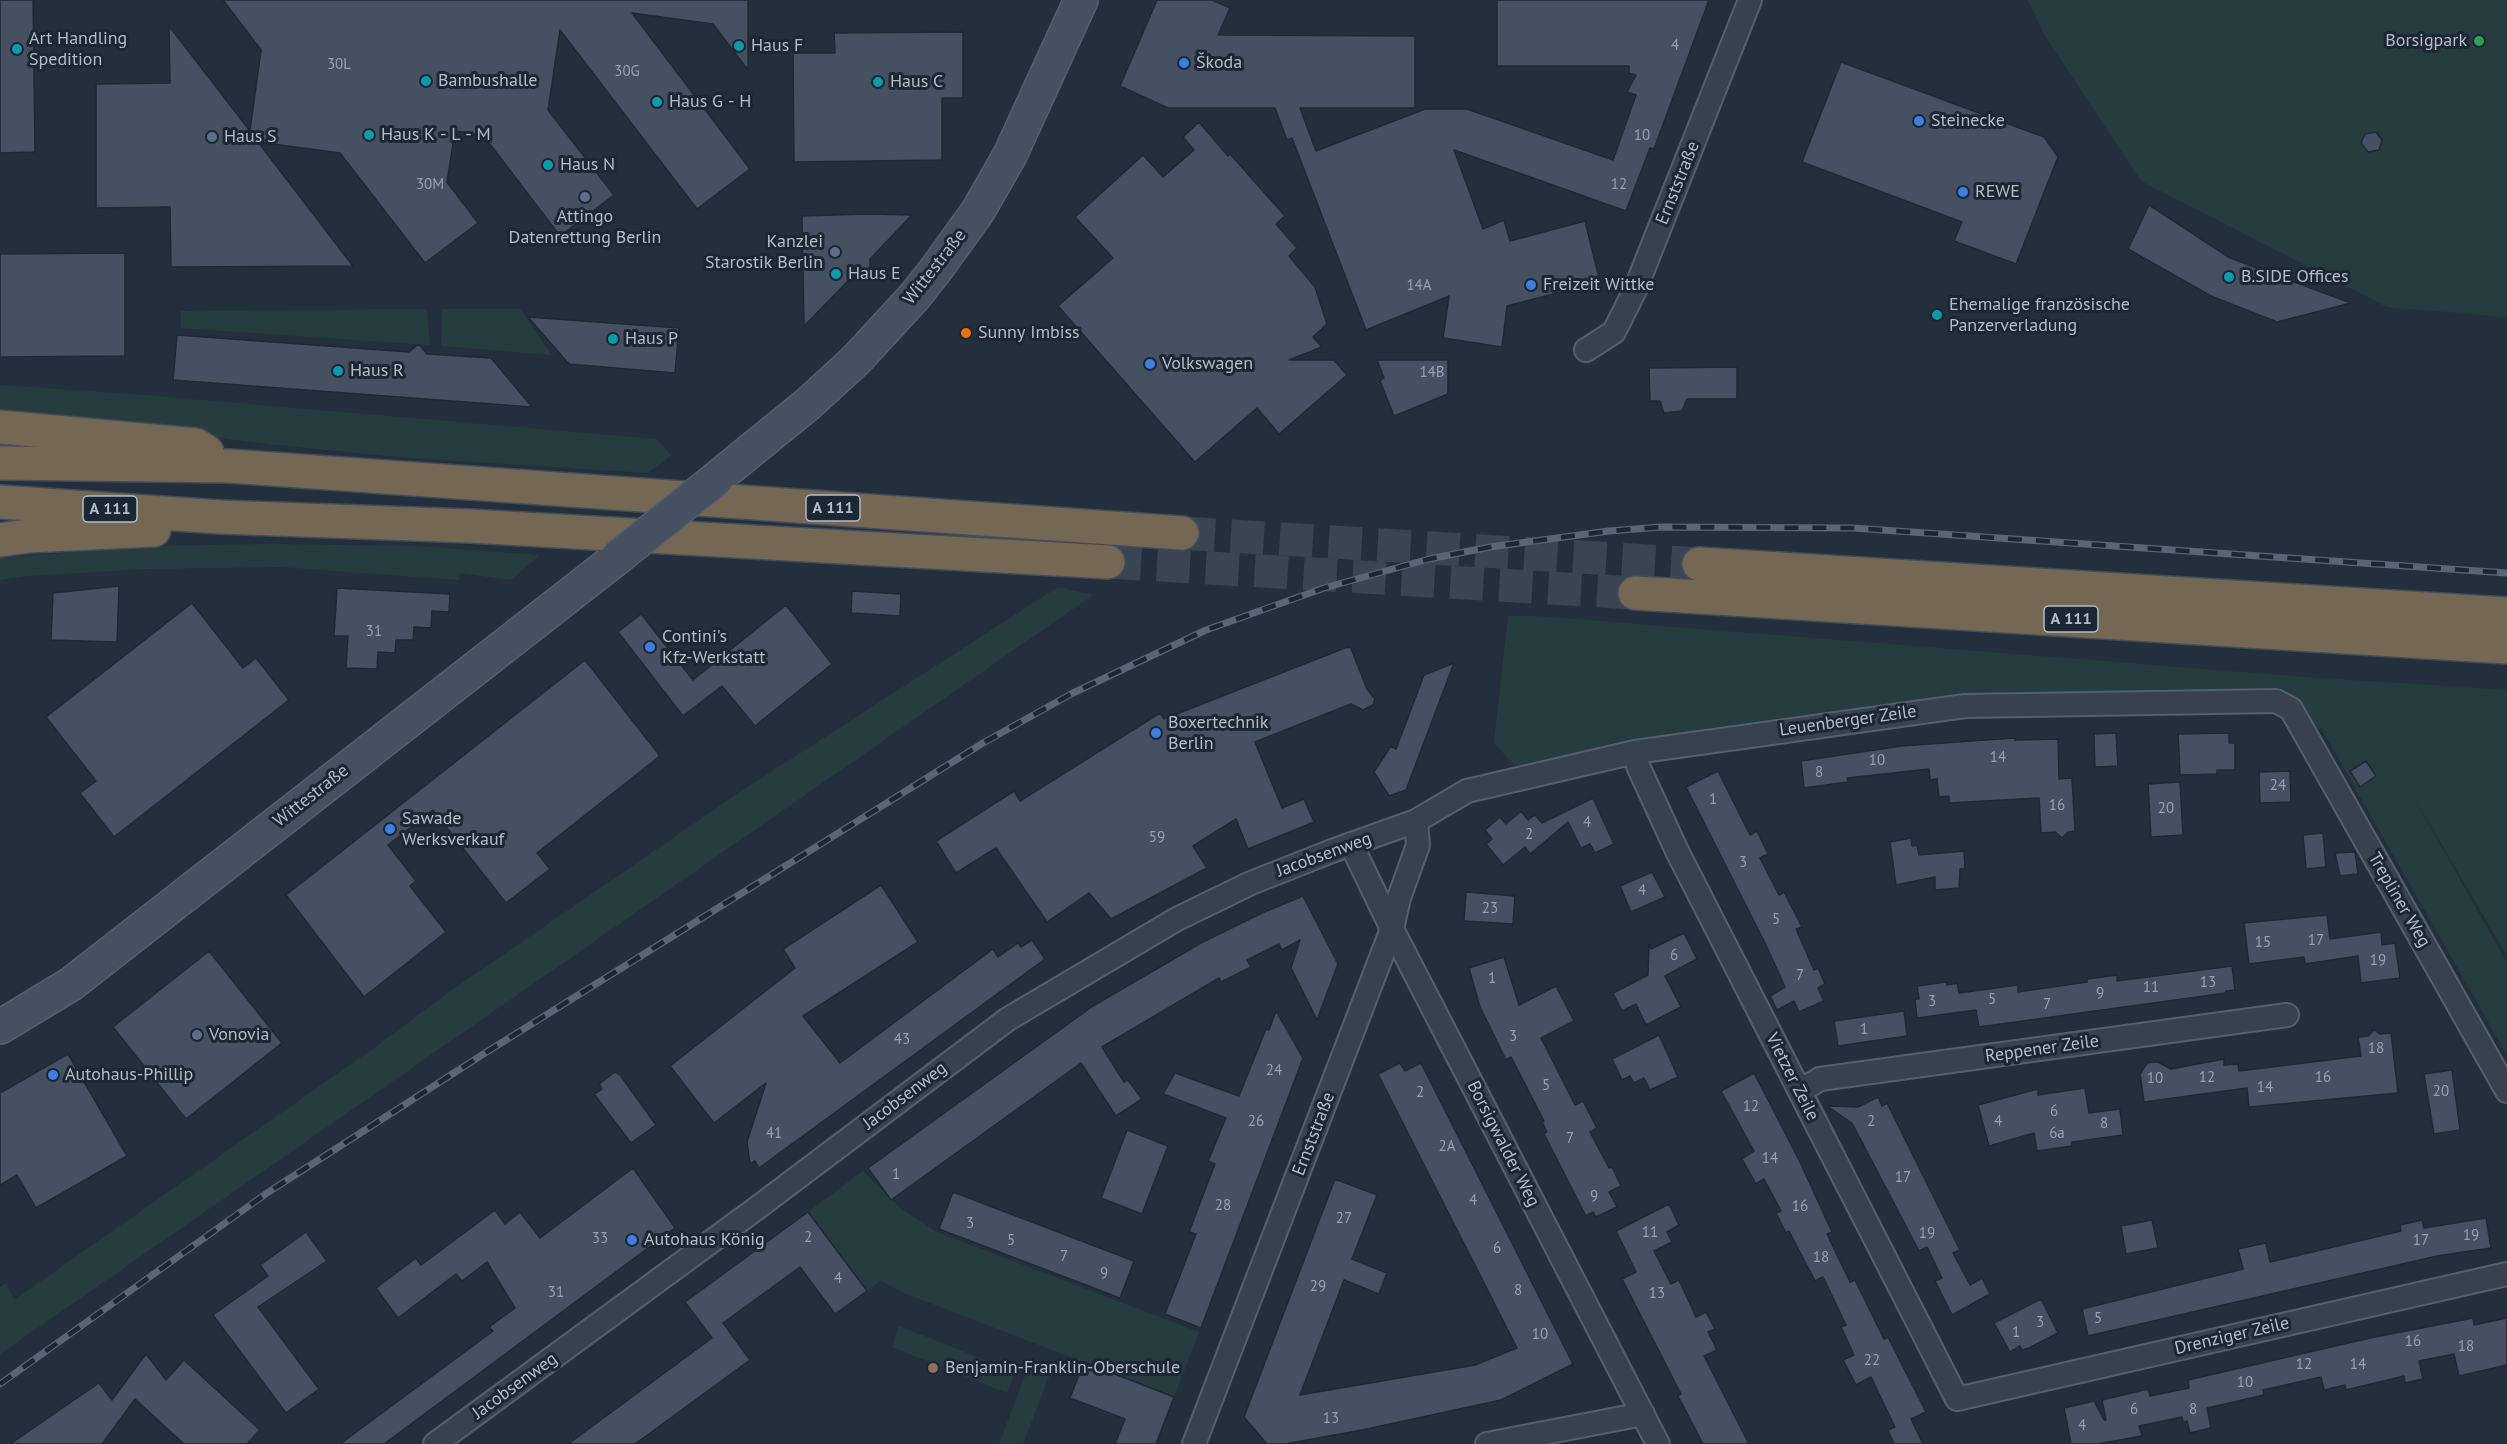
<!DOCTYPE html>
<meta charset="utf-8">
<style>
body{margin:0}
canvas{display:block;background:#242f3e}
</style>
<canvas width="2507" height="1444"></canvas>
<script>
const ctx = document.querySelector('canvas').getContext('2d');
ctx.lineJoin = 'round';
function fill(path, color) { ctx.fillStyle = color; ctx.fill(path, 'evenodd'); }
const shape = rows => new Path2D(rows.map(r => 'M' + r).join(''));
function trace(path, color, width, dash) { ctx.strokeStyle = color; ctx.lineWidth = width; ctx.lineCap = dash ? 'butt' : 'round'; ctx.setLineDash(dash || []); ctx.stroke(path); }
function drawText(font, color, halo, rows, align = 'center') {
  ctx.font = font + ' "PT Sans",sans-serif'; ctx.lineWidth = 6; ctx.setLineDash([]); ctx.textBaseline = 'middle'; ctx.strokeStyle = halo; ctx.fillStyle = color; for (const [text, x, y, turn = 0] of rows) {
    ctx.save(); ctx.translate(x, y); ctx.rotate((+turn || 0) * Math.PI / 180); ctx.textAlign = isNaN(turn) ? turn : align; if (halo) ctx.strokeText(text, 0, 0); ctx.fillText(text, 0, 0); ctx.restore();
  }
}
const green = shape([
 [2028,0,2507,0,2507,317,2387,307,2141,181,2045,36],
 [427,309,430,345,181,328,181,311],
 [442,309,520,309,552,355,441,346],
 [0,385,143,395,656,439,671,455,648,473,396,457,269,444,0,411],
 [268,544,414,546,540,555,511,580,460,573,459,580,282,567,145,569,27,576,0,580,0,558,150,546],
 [1058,587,1093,595,0,1354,0,1287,6,1283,14,1300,374,1048,449,992,740,792],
 [1508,616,1536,616,2304,677,2507,690,2507,956,2409,789,2507,963,2507,1055,2321,728,2307,731,2301,716,2167,692,2068,692,1965,698,1886,704,1746,723,1635,740,1515,766,1494,743],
 [863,1171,900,1208,937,1232,1199,1332,1174,1397,899,1291,881,1280,867,1291,808,1212],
 [899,1326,1015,1372,1007,1393,892,1347],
 [1032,1358,1053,1366,1023,1444,999,1444]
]);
const building = shape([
 [0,0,33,0,35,152,0,153,0,0],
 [223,0,748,0,748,70,713,24,632,13,750,169,697,209,560,30,548,110,614,195,560,236,483,135,455,131,447,182,478,223,425,263,340,153,258,142,353,266,171,267,170,207,96,208,96,84,170,83,169,26,250,131,261,50,223,0],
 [1157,0,1212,0,1230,8,1218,35,1415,36,1415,108,1300,108,1316,151,1425,109,1467,109,1613,160,1636,95,1627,92,1636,75,1629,73,1629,66,1497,66,1497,0,1709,0,1654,149,1650,148,1626,211,1454,150,1483,229,1504,220,1510,241,1585,221,1600,282,1507,306,1502,347,1443,338,1449,296,1366,330,1292,138,1287,140,1275,108,1168,108,1120,86,1157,0],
 [963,32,963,98,942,98,942,160,794,162,793,53,835,53,834,33,963,32],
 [1841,62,2044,137,2058,157,2016,264,1954,241,1962,222,1802,162,1841,62],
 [1199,122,1228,156,1230,154,1285,216,1276,224,1297,248,1289,256,1315,287,1327,324,1313,337,1322,347,1289,360,1334,360,1347,375,1279,434,1257,408,1195,462,1058,306,1113,258,1075,217,1143,155,1163,177,1194,150,1183,137,1199,122],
 [2376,132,2382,140,2379,150,2368,152,2361,143,2365,134,2376,132],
 [2149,205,2230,258,2351,303,2277,322,2211,296,2128,249,2149,205],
 [869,214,912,215,870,259,870,278,850,279,804,326,802,216,869,214],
 [125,253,125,356,0,357,0,254,125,253],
 [528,317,679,328,675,373,569,364,528,317],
 [177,335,409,352,419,344,427,354,491,358,532,407,173,380,177,335],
 [1377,360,1448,360,1448,394,1394,416,1380,381,1384,378,1377,360],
 [1737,367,1737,399,1687,399,1682,411,1664,413,1660,401,1650,401,1649,368,1737,367],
 [119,586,117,642,51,640,53,593,119,586],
 [337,588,450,594,449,612,432,611,431,628,414,627,413,640,396,640,395,653,378,652,377,669,346,668,348,636,334,636,337,588],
 [852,591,901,594,900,616,851,613,852,591],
 [192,603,243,668,256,658,289,700,114,837,80,793,96,781,46,717,192,603],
 [786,605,832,664,755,726,722,686,683,716,618,632,641,614,693,680,786,605],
 [1350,646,1367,689,1375,699,1373,705,1363,710,1351,704,1255,742,1282,808,1304,799,1314,822,1248,849,1236,819,1193,846,1207,868,1111,919,1089,893,1047,922,996,848,956,873,936,841,1014,791,1020,801,1160,713,1164,719,1350,646],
 [585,660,660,756,537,853,550,869,506,903,433,810,388,845,416,881,410,886,446,932,364,997,286,895,585,660],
 [1454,663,1406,790,1389,796,1374,772,1391,746,1396,749,1424,675,1454,663],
 [2116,733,2118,766,2095,767,2094,734,2116,733],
 [2229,733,2229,743,2235,743,2235,770,2217,770,2217,774,2180,775,2178,734,2229,733],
 [2014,738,2015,740,2058,739,2059,779,2072,778,2075,831,2068,832,2062,838,2055,832,2041,833,2039,798,1949,803,1949,796,1939,797,1937,779,1930,780,1929,769,1847,778,1848,782,1804,788,1801,761,1901,746,2014,738],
 [2366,761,2376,776,2360,787,2350,771,2366,761],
 [1718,771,1750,835,1757,831,1768,854,1760,858,1779,895,1784,892,1789,902,1802,927,1796,929,1814,970,1818,968,1825,984,1818,988,1824,1001,1799,1012,1794,1001,1777,1010,1770,996,1785,987,1766,945,1686,787,1718,771],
 [2290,771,2291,802,2260,803,2259,772,2290,771],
 [2180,782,2183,835,2151,837,2148,784,2180,782],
 [1593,798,1614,844,1595,853,1590,844,1581,848,1568,822,1530,854,1525,847,1503,865,1486,844,1492,839,1485,830,1500,817,1506,824,1521,811,1528,820,1535,815,1542,823,1593,798],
 [2323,833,2326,867,2306,869,2303,835,2323,833],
 [1911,838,1912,846,1917,845,1919,855,1964,851,1965,869,1960,869,1959,888,1935,890,1935,877,1896,885,1890,842,1911,838],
 [2355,852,2358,874,2340,876,2335,853,2355,852],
 [1652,872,1665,897,1631,912,1620,886,1652,872],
 [881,885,918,942,803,1016,840,1063,993,949,998,957,1018,943,1021,947,1032,940,1045,959,759,1168,755,1161,750,1164,747,1142,766,1083,714,1123,670,1066,795,968,783,949,881,885],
 [1466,892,1515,896,1513,924,1464,921,1466,892],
 [1303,896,1338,964,1317,1020,1291,968,1300,940,1282,950,1279,944,1247,960,1251,967,1221,982,1219,978,1102,1047,1124,1082,1128,1080,1142,1099,1116,1116,1081,1063,891,1200,868,1168,1093,1006,1201,943,1262,913,1303,896],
 [2327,915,2330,939,2381,932,2382,945,2395,943,2400,978,2361,983,2358,956,2305,964,2304,957,2249,964,2244,923,2327,915],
 [1684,933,1697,959,1665,976,1681,1007,1646,1025,1636,1004,1622,1011,1613,993,1648,975,1649,944,1651,949,1684,933],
 [209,951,282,1043,186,1119,113,1027,209,951],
 [1504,957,1519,1005,1556,986,1574,1021,1541,1038,1575,1105,1583,1101,1597,1128,1590,1132,1609,1168,1612,1167,1621,1186,1609,1192,1617,1207,1596,1217,1593,1212,1586,1216,1544,1134,1547,1132,1542,1122,1544,1121,1511,1057,1506,1060,1480,1007,1469,968,1504,957],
 [2232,966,2235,990,2226,991,2226,993,1979,1027,1976,1010,1917,1018,1915,999,1919,999,1917,986,1946,982,1947,985,1957,983,1959,993,2018,985,2018,992,2087,982,2087,979,2117,975,2117,981,2232,966],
 [1276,1011,1303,1058,1201,1328,1165,1314,1196,1234,1189,1232,1215,1164,1208,1161,1226,1118,1163,1094,1175,1073,1239,1096,1266,1029,1269,1030,1276,1011],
 [1904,1011,1907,1036,1838,1046,1834,1021,1904,1011],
 [2374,1030,2380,1034,2391,1033,2398,1093,2249,1107,2247,1088,2144,1102,2140,1074,2147,1063,2158,1062,2171,1069,2224,1059,2224,1065,2238,1064,2239,1071,2361,1056,2358,1037,2368,1036,2374,1030],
 [1659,1035,1678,1077,1650,1090,1644,1078,1634,1083,1630,1076,1622,1080,1612,1059,1659,1035],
 [68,1054,127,1156,36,1208,17,1175,0,1185,0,1093,68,1054],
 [1400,1063,1405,1071,1421,1063,1573,1364,1501,1400,1362,1430,1285,1444,1267,1444,1244,1417,1335,1179,1377,1195,1352,1259,1387,1273,1379,1294,1344,1280,1300,1395,1475,1365,1517,1348,1378,1074,1400,1063],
 [2452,1070,2460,1130,2434,1134,2424,1074,2452,1070],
 [615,1072,620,1075,656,1125,631,1143,594,1094,602,1089,599,1084,615,1072],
 [1754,1073,1799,1160,1832,1232,1827,1234,1850,1282,1855,1280,1884,1339,1888,1337,1926,1412,1911,1419,1923,1444,1894,1444,1888,1430,1895,1427,1871,1377,1856,1385,1843,1360,1854,1355,1841,1327,1846,1325,1823,1277,1815,1281,1789,1231,1786,1233,1776,1213,1781,1211,1764,1179,1756,1184,1742,1159,1754,1151,1721,1091,1754,1073],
 [2085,1088,2089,1113,2120,1109,2123,1135,2072,1142,2072,1146,2037,1151,2034,1133,1989,1146,1978,1105,2038,1089,2038,1095,2085,1088],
 [1878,1097,1882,1106,1887,1103,1960,1250,1953,1253,1970,1285,1982,1278,1990,1294,1952,1315,1935,1281,1942,1278,1927,1247,1919,1251,1852,1123,1827,1106,1858,1107,1878,1097],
 [1127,1130,1168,1146,1142,1214,1101,1198,1127,1130],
 [633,1168,675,1228,384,1444,340,1444,493,1331,489,1327,515,1308,487,1262,462,1281,456,1274,398,1318,376,1288,416,1258,421,1265,495,1210,505,1224,520,1212,540,1238,633,1168],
 [953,1192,1134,1261,1120,1298,939,1229,953,1192],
 [1669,1204,1679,1225,1667,1232,1672,1242,1654,1251,1671,1284,1679,1280,1696,1317,1706,1312,1715,1329,1708,1332,1717,1350,1704,1356,1749,1444,1703,1444,1678,1396,1681,1394,1622,1279,1636,1272,1616,1231,1669,1204],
 [808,1212,867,1291,835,1314,800,1267,723,1323,750,1360,635,1444,568,1444,712,1338,685,1302,808,1212],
 [2486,1218,2491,1248,2437,1256,2088,1336,2082,1309,2243,1269,2238,1249,2266,1243,2270,1262,2401,1231,2400,1225,2422,1220,2424,1228,2486,1218],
 [2152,1220,2158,1248,2126,1254,2121,1226,2152,1220],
 [306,1232,327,1261,258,1307,319,1389,286,1413,213,1315,268,1276,260,1265,306,1232],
 [2041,1299,2058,1333,2029,1348,2022,1350,2020,1346,2010,1352,1994,1323,2041,1299],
 [2473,1318,2474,1325,2507,1318,2507,1365,2459,1376,2454,1354,2419,1361,2423,1379,2405,1383,2404,1376,2346,1390,2345,1385,2324,1390,2321,1377,2263,1390,2264,1395,2207,1408,2211,1428,2190,1433,2187,1421,2183,1422,2182,1417,2139,1426,2142,1436,2098,1444,2071,1444,2064,1408,2094,1401,2104,1420,2106,1420,2102,1400,2148,1389,2150,1396,2189,1388,2188,1380,2370,1338,2473,1318],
 [146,1354,166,1380,184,1360,260,1430,247,1444,184,1444,135,1399,102,1444,10,1444,99,1383,112,1400,146,1354],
 [1084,1362,1174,1397,1156,1444,1115,1444,1125,1419,1070,1398,1084,1362]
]);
const motorwayTunnel = shape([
 [1182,533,1699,564],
 [1108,562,1635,593]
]);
const minor = shape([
 [1586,350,1614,332,1635,290,1750,0],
 [1635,752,1638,766,1677,851,1957,1399,2507,1274],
 [1351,844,1392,929,1658,1444],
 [1800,1091,1820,1079,2287,1015],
 [435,1444,757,1208,1008,1019,1177,919,1251,883,1332,851,1416,821,1467,791,1635,752,1965,706,2276,701,2291,709,2507,1091],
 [1194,1444,1392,929,1399,898,1418,845,1416,821],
 [1487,1444,1643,1414]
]);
const secondary = shape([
 [717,478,808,404,856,360,915,296,937,268,978,211,1010,155,1081,0],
 [0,1027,71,984,617,558]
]);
const motorway = shape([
 [0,427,196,445,207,452],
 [0,463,229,466,1182,533],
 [0,502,220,517,470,526,1108,562],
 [0,540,29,536,154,530],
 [1699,564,2507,614],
 [1635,593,2507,647]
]);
const rail = shape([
 [0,1384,267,1193,485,1053,983,743,1071,694,1206,630,1324,588,1429,559,1490,547,1609,531,1661,527,1853,528,2507,573]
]);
const secondaryBridge = shape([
 [617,558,717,478]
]);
const markers = [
 [2479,41,6,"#2e9e5b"],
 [739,46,6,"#0f9aa8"],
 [17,49,6,"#0f9aa8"],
 [1184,63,6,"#3f7fe0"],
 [426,81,6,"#0f9aa8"],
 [878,82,6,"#0f9aa8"],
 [657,102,6,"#0f9aa8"],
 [1919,121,6,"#3f7fe0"],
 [369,135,6,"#0f9aa8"],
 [212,137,6,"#5c6f8a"],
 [548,165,6,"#0f9aa8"],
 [1963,192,6,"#3f7fe0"],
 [585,197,6,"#5c6f8a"],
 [835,252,6,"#5c6f8a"],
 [836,274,6,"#0f9aa8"],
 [2229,277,6,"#0f9aa8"],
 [1531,285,6,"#3f7fe0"],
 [1937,315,6,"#0f9aa8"],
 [966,333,6,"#e8710a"],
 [613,339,6,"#0f9aa8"],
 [1150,364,6,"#3f7fe0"],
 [338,371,6,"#0f9aa8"],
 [650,647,6,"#3f7fe0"],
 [1156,733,6,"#3f7fe0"],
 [390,829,6,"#3f7fe0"],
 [197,1035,6,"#5c6f8a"],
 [53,1075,6,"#3f7fe0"],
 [632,1240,6,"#3f7fe0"],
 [933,1368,6,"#8d6e63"]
];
const numberNames = [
 ["4",1675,46],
 ["30L",339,65],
 ["30G",627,72],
 ["10",1642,136],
 ["30M",430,185],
 ["12",1619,185],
 ["14A",1419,286],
 ["14B",1432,373],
 ["31",374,632],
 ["14",1998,758],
 ["10",1877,761],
 ["8",1819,773],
 ["24",2278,786],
 ["1",1713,800],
 ["16",2057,806],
 ["20",2166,809],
 ["4",1587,823],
 ["2",1529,835],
 ["59",1157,838],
 ["3",1743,863],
 ["4",1642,891],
 ["23",1490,909],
 ["5",1776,920],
 ["17",2316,941],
 ["15",2263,943],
 ["6",1674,956],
 ["19",2378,961],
 ["7",1800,976],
 ["1",1492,979],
 ["13",2208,983],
 ["11",2151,988],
 ["9",2100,994],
 ["5",1992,1000],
 ["3",1932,1002],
 ["7",2047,1005],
 ["1",1864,1030],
 ["3",1513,1037],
 ["43",902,1040],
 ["18",2376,1049],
 ["24",1274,1071],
 ["12",2207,1078],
 ["16",2323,1078],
 ["10",2155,1079],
 ["5",1546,1086],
 ["14",2265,1088],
 ["20",2441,1092],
 ["2",1420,1093],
 ["12",1751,1107],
 ["6",2054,1112],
 ["26",1256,1122],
 ["2",1871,1122],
 ["4",1998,1122],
 ["8",2104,1124],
 ["41",774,1134],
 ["6a",2057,1134],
 ["7",1570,1139],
 ["2A",1447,1147],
 ["14",1770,1159],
 ["1",896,1175],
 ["17",1903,1178],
 ["9",1594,1197],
 ["4",1473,1201],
 ["28",1223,1206],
 ["16",1800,1207],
 ["27",1344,1219],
 ["3",970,1224],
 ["11",1650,1233],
 ["19",1927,1234],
 ["19",2471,1236],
 ["2",808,1238],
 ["33",600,1239],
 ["5",1011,1241],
 ["17",2421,1241],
 ["6",1497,1249],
 ["7",1064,1257],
 ["18",1821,1258],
 ["9",1104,1274],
 ["4",838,1279],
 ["29",1318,1287],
 ["8",1518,1291],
 ["31",556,1293],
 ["13",1657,1294],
 ["5",2098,1319],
 ["3",2040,1323],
 ["1",2016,1333],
 ["10",1540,1335],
 ["16",2413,1342],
 ["18",2466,1347],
 ["22",1872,1361],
 ["12",2304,1365],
 ["14",2358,1365],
 ["10",2245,1383],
 ["6",2134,1410],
 ["8",2193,1410],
 ["13",1331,1419],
 ["4",2082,1426]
];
const shields = [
 [833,508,54],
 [110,509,54],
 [2071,619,54]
];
const shieldNames = [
 ["A 111",833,508],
 ["A 111",110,509],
 ["A 111",2071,619]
];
const poiNames = [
 ["Art Handling",29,39],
 ["Spedition",29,60],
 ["Borsigpark",2467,41,"right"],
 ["Haus F",751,46],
 ["Škoda",1196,63],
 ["Bambushalle",438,81],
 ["Haus C",890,82],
 ["Haus G - H",669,102],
 ["Steinecke",1931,121],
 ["Haus K - L - M",381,135],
 ["Haus S",224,137],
 ["Haus N",560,165],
 ["REWE",1975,192],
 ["Attingo",585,217,"center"],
 ["Datenrettung Berlin",585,238,"center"],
 ["Kanzlei",823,242,"right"],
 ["Starostik Berlin",823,263,"right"],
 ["Haus E",848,274],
 ["B.SIDE Offices",2241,277],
 ["Freizeit Wittke",1543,285],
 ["Ehemalige französische",1949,305],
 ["Panzerverladung",1949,326],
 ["Sunny Imbiss",978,333],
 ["Haus P",625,339],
 ["Volkswagen",1162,364],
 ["Haus R",350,371],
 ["Contini's",662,637],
 ["Kfz-Werkstatt",662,658],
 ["Boxertechnik",1168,723],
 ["Berlin",1168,744],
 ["Sawade",402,819],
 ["Werksverkauf",402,840],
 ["Vonovia",209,1035],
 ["Autohaus-Phillip",65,1075],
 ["Autohaus König",644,1240],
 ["Benjamin-Franklin-Oberschule",945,1368]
];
const streetNames = [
 ["Ernststraße",1678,183,-68],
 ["Wittestraße",935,267,-52],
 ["Leuenberger Zeile",1848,721,-8],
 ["Wittestraße",311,796,-38],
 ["Jacobsenweg",1324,855,-20],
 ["Trepliner Weg",2399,900,60],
 ["Reppener Zeile",2042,1049,-8],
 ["Vietzer Zeile",1792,1077,63],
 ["Jacobsenweg",905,1096,-37],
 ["Ernststraße",1314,1134,-69],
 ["Borsigwalder Weg",1503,1144,63],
 ["Drenziger Zeile",2232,1336,-13],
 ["Jacobsenweg",515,1386,-36]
];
fill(green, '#263c3f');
fill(building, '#455162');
trace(building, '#1f2835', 1.5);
trace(motorwayTunnel, '#3a4453', 33, [33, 16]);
trace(minor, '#565f6c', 26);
trace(secondary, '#565f6c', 36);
trace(motorway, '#434c59', 36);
trace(minor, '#38414e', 22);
trace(secondary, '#465061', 33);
trace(motorway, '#746855', 33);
trace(rail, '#5a6575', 7);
trace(rail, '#1d2633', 4.5, [14]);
trace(secondaryBridge, '#565f6c', 36, []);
trace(secondaryBridge, '#465061', 33);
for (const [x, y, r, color] of markers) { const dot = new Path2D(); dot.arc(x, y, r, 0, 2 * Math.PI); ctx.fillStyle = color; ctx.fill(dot); trace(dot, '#1d2633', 2); }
drawText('15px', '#98a1af', null, numberNames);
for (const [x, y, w] of shields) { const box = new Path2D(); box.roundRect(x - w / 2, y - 13, w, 26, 4.5); ctx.fillStyle = '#1d2633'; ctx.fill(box); trace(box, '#b4bcc9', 1.5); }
drawText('bold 16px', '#b4bcc9', null, shieldNames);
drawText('18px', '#b4bcc9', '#1d2633', poiNames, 'left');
drawText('18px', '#b4bcc9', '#1d2633', streetNames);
</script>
